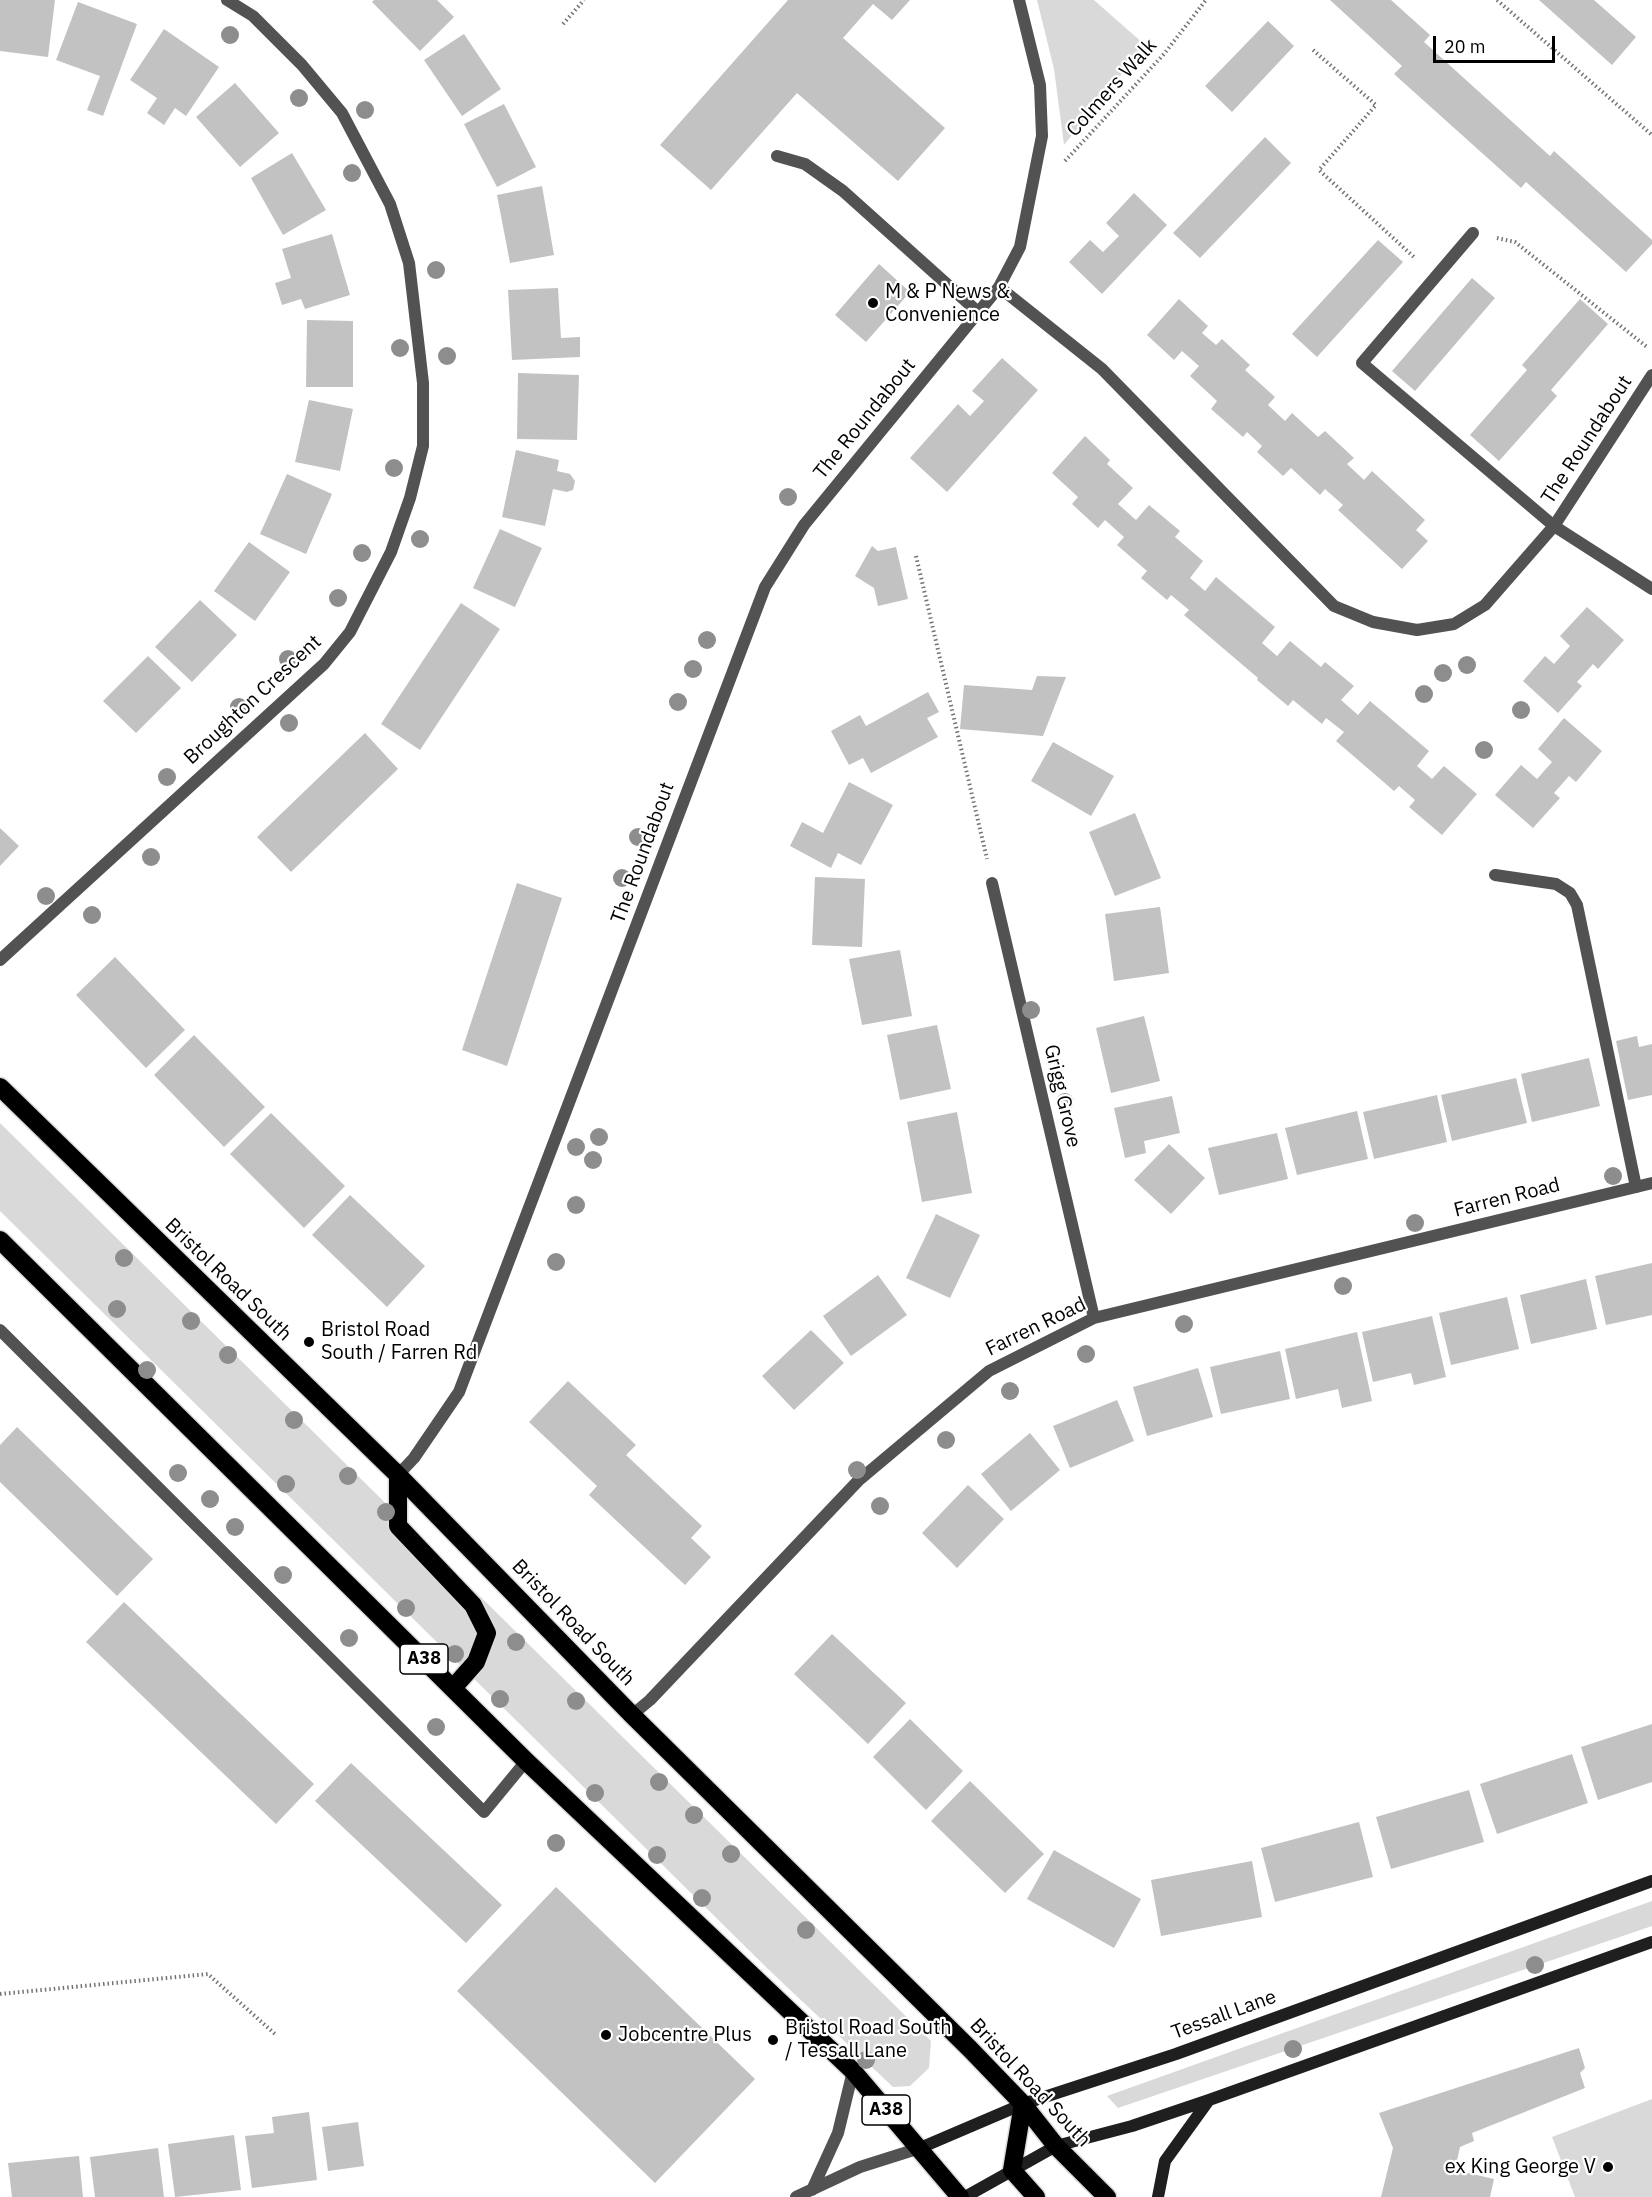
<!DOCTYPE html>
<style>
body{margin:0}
#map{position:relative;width:1652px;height:2197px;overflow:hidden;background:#fff;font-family:"IBM Plex Sans",sans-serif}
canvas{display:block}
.scale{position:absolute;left:1433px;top:36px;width:122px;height:27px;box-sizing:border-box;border:3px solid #000;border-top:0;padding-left:8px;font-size:18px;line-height:21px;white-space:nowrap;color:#000;-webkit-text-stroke:4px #fff;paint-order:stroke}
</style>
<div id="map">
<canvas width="1652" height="2197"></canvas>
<div class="scale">20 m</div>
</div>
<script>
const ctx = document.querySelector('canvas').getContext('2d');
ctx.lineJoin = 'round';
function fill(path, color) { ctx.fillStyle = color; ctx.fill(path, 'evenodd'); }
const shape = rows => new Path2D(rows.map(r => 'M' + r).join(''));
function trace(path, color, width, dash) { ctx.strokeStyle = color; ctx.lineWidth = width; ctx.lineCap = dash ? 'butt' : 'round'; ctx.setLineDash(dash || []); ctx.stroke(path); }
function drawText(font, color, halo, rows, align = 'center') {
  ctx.font = font + ' "IBM Plex Sans",sans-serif'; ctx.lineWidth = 4.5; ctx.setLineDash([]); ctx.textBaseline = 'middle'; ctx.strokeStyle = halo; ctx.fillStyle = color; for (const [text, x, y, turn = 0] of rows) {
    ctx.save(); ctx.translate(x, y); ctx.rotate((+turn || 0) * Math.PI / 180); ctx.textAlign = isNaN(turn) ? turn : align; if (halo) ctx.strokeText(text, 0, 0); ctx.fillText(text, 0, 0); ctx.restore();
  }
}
const green = shape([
 [1037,0,1094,0,1145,45,1064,145,1054,69],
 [0,1123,931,2041,929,2068,910,2086,893,2087,768,1969,0,1211],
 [1652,1901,1652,1926,1118,2108,1107,2096],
 [1652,2099,1652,2197,1575,2197,1552,2137]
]);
const building = shape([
 [0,0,55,0,48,57,0,51],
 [374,0,437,0,454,17,420,51,372,2],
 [788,0,910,0,892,20,873,4,843,38,945,128,898,181,797,93,711,190,660,145],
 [1330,0,1391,0,1430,35,1424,42,1550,156,1554,151,1652,240,1652,244,1626,272,1526,182,1521,188,1394,74,1402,66],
 [1539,0,1594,0,1636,37,1612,65],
 [78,2,137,24,103,116,87,110,100,76,56,60],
 [1268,21,1294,46,1232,112,1205,86],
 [164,29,219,67,186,116,175,108,164,125,147,113,157,98,130,80],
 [464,34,501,89,462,116,424,60],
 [235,83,279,133,240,167,196,117],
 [504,104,536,167,497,187,464,124],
 [1265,137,1291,163,1200,258,1173,233],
 [292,153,326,210,283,235,251,178],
 [542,186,554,255,510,263,497,195],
 [1134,193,1167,225,1102,294,1069,262,1090,240,1103,252,1119,236,1106,223],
 [332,234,350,295,305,309,301,299,282,305,275,283,291,278,282,249],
 [1378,240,1403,262,1317,357,1292,334],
 [879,264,910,292,866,342,835,315],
 [1472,278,1495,298,1415,391,1392,371],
 [558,288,561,338,580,337,580,357,512,360,508,290],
 [1179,299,1208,326,1202,333,1216,345,1222,339,1250,365,1245,370,1275,397,1268,405,1285,421,1292,413,1318,437,1325,431,1354,458,1347,464,1364,480,1372,471,1425,520,1416,530,1428,541,1402,569,1338,510,1343,505,1325,489,1320,495,1291,468,1283,476,1257,452,1262,446,1247,432,1243,437,1211,409,1217,401,1190,376,1199,366,1182,351,1174,360,1147,335],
 [1580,299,1608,324,1551,390,1557,396,1499,461,1470,435,1527,370,1522,365],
 [307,320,353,321,353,387,306,387],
 [1002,358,1038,390,947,492,910,458,958,404,970,416,984,401,972,391],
 [518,373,579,375,577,440,517,439],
 [309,400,353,409,340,471,295,462],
 [1085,436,1110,460,1107,464,1133,488,1118,504,1136,520,1149,505,1180,531,1175,537,1203,561,1190,578,1205,591,1216,577,1275,627,1262,643,1277,656,1290,641,1321,667,1325,662,1354,686,1341,700,1358,715,1370,701,1429,751,1417,766,1432,779,1444,766,1477,794,1442,835,1409,807,1415,800,1399,786,1394,791,1336,741,1344,732,1326,718,1322,724,1293,700,1288,706,1257,680,1258,678,1184,615,1189,610,1171,595,1167,600,1141,578,1147,571,1117,545,1124,537,1105,520,1098,528,1072,504,1078,497,1052,473],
 [516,450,559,460,557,471,570,474,575,481,573,490,567,492,553,489,545,526,502,517],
 [287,474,332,494,306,554,260,534],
 [500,529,542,548,515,607,473,588],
 [249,542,290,572,255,621,214,591],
 [872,546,878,551,896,547,908,599,878,606,874,588,855,576],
 [200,600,237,635,192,682,155,647],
 [461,603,500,629,420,750,381,724],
 [1587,607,1624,640,1598,669,1593,664,1577,682,1582,686,1558,713,1523,681,1545,656,1554,664,1570,646,1560,636],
 [148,656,181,688,136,733,103,701],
 [1037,676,1066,677,1043,736,960,729,964,685,1032,690],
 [928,692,939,712,927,718,938,737,871,773,863,758,849,765,831,731,860,715,866,726],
 [1564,718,1602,751,1576,782,1569,776,1554,793,1560,798,1533,828,1495,795,1521,765,1537,779,1552,762,1538,749],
 [365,733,398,769,291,872,257,837],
 [1053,742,1114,776,1091,816,1031,781],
 [849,782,893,805,861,865,838,853,831,868,790,846,802,822,823,833],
 [1135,813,1161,878,1115,896,1089,832],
 [0,828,19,846,0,866],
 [815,877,865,879,862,947,812,945],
 [517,883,562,898,507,1066,462,1050],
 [1160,907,1169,973,1114,981,1105,914],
 [900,950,912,1016,862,1025,849,959],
 [115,957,185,1030,146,1068,76,995],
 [1144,1016,1160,1081,1111,1093,1096,1028],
 [937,1025,951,1089,900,1100,887,1035],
 [194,1035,265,1107,224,1147,154,1075],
 [1637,1036,1639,1047,1652,1044,1652,1095,1628,1100,1616,1041],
 [1589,1058,1600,1106,1532,1122,1521,1074],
 [1516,1078,1527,1123,1452,1141,1441,1095],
 [1437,1095,1447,1142,1374,1159,1363,1112],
 [1172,1096,1180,1133,1144,1141,1146,1153,1125,1158,1114,1108],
 [1357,1111,1368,1159,1297,1175,1285,1128],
 [957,1112,972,1193,922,1202,907,1122],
 [271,1113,345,1186,304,1228,230,1154],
 [1277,1133,1288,1179,1219,1195,1208,1148],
 [1169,1144,1205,1178,1171,1214,1134,1180],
 [350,1195,425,1266,387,1307,312,1235],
 [936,1214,980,1235,950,1298,906,1278],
 [1652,1263,1652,1315,1606,1325,1595,1276],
 [878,1275,907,1315,851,1356,823,1316],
 [1586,1279,1597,1329,1531,1344,1520,1295],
 [1507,1297,1519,1349,1451,1365,1439,1313],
 [1432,1316,1446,1377,1414,1385,1411,1373,1373,1382,1362,1332],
 [811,1330,844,1363,794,1410,762,1376],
 [1357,1332,1372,1401,1342,1408,1338,1389,1296,1399,1285,1349],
 [1280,1351,1290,1399,1221,1414,1210,1367],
 [1198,1368,1213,1417,1147,1436,1133,1387],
 [568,1381,636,1445,626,1455,702,1526,691,1538,711,1557,685,1585,589,1495,597,1486,529,1422],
 [1117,1400,1134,1441,1070,1468,1053,1426],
 [17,1427,153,1559,117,1596,0,1482,0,1445],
 [1030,1433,1060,1470,1011,1511,981,1474],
 [968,1485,1004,1519,957,1568,922,1533],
 [124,1602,314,1784,276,1824,86,1642],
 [832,1634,906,1703,868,1744,794,1674],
 [910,1719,963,1771,926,1810,873,1757],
 [1652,1724,1652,1782,1598,1800,1581,1747],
 [1572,1754,1588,1803,1497,1834,1480,1784],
 [351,1763,502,1905,466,1943,315,1801],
 [970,1781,1044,1854,1005,1893,931,1821],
 [1469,1790,1484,1842,1391,1869,1376,1817],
 [1359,1822,1373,1877,1275,1902,1261,1848],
 [1054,1850,1141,1899,1114,1948,1027,1899],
 [1252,1861,1262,1917,1161,1936,1151,1880],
 [556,1887,755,2079,655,2183,457,1991],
 [1579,2048,1585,2068,1580,2073,1585,2088,1472,2133,1474,2141,1460,2147,1455,2170,1494,2179,1490,2197,1381,2197,1393,2148,1379,2113],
 [309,2112,317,2180,252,2188,245,2136,274,2133,272,2117],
 [358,2122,364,2166,328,2171,322,2127],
 [234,2135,241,2190,175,2197,168,2144],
 [158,2148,164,2197,95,2197,90,2157],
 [79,2156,83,2197,12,2197,8,2163]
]);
const path = shape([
 [1497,0,1652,135],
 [563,24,584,0],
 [1313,50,1376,105,1319,170,1415,258],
 [1065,161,1164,54,1206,0],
 [1497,238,1515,242,1647,347],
 [916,556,987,859],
 [0,1994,208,1974,275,2034]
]);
const lane = shape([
 [777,156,805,164,843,191,978,312],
 [1473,233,1362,363,1554,526],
 [1495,875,1556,884,1570,893,1577,905,1636,1187],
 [0,1330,484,1812,526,1761]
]);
const street = shape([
 [999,287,1102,369,1334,606,1373,622,1417,630,1454,624,1485,605,1554,526,1652,375],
 [1554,526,1652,589],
 [992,883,1094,1318],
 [0,960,324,664,350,632,391,552,410,498,423,446,423,383,409,263,390,204,342,113,302,65,253,16,227,0],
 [398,1475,414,1458,459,1392,765,587,804,525,999,287,1020,247,1042,136,1040,85,1019,0],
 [632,1715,650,1700,858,1481,989,1371,1094,1318,1652,1183],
 [812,2190,838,2133,853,2071],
 [796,2197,860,2167,920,2148]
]);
const secondary = shape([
 [920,2148,1023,2104,1176,2054,1652,1881],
 [965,2197,1056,2146,1132,2126,1209,2100,1652,1942],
 [1158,2197,1165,2161,1209,2100]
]);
const highway = shape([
 [0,1087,398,1475,632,1715,970,2049,1023,2104,1056,2146,1107,2197],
 [0,1240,526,1761,853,2071,960,2197],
 [398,1475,398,1526,473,1605,487,1633,476,1662,453,1688],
 [1023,2104,1012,2170,1036,2197]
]);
const trees = [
 [230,35],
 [299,98],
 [365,110],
 [352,173],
 [436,270],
 [400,348],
 [447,356],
 [394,468],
 [788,497],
 [420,539],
 [362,553],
 [338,598],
 [707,640],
 [288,659],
 [1467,665],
 [693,669],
 [1443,673],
 [1424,694],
 [678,702],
 [239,707],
 [1521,710],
 [289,723],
 [1484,750],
 [167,777],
 [638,837],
 [151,857],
 [622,878],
 [46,896],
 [92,915],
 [1031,1010],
 [1065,1102],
 [599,1137],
 [576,1147],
 [593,1160],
 [1613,1176],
 [576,1205],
 [1415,1223],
 [124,1258],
 [556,1262],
 [1343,1286],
 [117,1309],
 [191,1321],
 [1184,1324],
 [1086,1354],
 [228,1355],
 [147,1370],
 [1010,1391],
 [294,1420],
 [946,1440],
 [857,1470],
 [178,1473],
 [348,1476],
 [286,1484],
 [210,1499],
 [880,1506],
 [386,1512],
 [235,1527],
 [283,1575],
 [406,1608],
 [349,1638],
 [516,1642],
 [455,1654],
 [500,1699],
 [576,1701],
 [436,1727],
 [659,1782],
 [595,1793],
 [694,1815],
 [556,1843],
 [731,1854],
 [657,1855],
 [702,1898],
 [806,1930],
 [1535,1965],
 [1293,2049],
 [866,2060]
];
const markers = [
 [873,303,6,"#000"],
 [309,1342,6,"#000"],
 [606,2035,6,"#000"],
 [773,2040,6,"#000"],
 [1608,2167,6,"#000"]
];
const shields = [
 [424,1659,48],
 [886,2110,48]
];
const shieldNames = [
 ["A38",424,1659],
 ["A38",886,2110]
];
const streetNames = [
 ["Colmers Walk",1112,88,-48],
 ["The Roundabout",865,419,-51],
 ["The Roundabout",1587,440,-57],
 ["Broughton Crescent",253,700,-43],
 ["The Roundabout",643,853,-70],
 ["Grigg Grove",1062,1096,77],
 ["Farren Road",1507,1198,-14],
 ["Bristol Road South",228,1280,44],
 ["Farren Road",1036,1327,-26],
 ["Bristol Road South",573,1623,46],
 ["Tessall Lane",1224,2015,-20],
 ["Bristol Road South",1030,2083,47]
];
const poiNames = [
 ["M & P News &",885,292],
 ["Convenience",885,315],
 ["Bristol Road",321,1330],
 ["South / Farren Rd",321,1353],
 ["Bristol Road South",785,2028],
 ["/ Tessall Lane",785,2051],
 ["Jobcentre Plus",618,2035],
 ["ex King George V",1596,2167,"right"]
];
fill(green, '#d9d9d9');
fill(building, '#c2c2c2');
trace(highway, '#dbdbdb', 21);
trace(path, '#747474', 4, [1.5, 3]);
trace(lane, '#525252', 12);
trace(street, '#525252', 12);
trace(secondary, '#1f1f1f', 12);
trace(highway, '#000', 18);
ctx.fillStyle = '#8d8d8d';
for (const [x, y] of trees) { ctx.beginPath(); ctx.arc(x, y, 9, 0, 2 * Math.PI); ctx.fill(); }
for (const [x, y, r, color] of markers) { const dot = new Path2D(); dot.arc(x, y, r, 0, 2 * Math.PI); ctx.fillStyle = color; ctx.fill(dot); trace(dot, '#fff', 2); }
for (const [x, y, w] of shields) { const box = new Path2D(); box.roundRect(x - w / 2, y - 15, w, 30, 4.5); ctx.fillStyle = '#fff'; ctx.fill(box); trace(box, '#000', 1.5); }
drawText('bold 18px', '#000', null, shieldNames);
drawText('20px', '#000', '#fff', streetNames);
drawText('20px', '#000', '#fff', poiNames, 'left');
</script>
